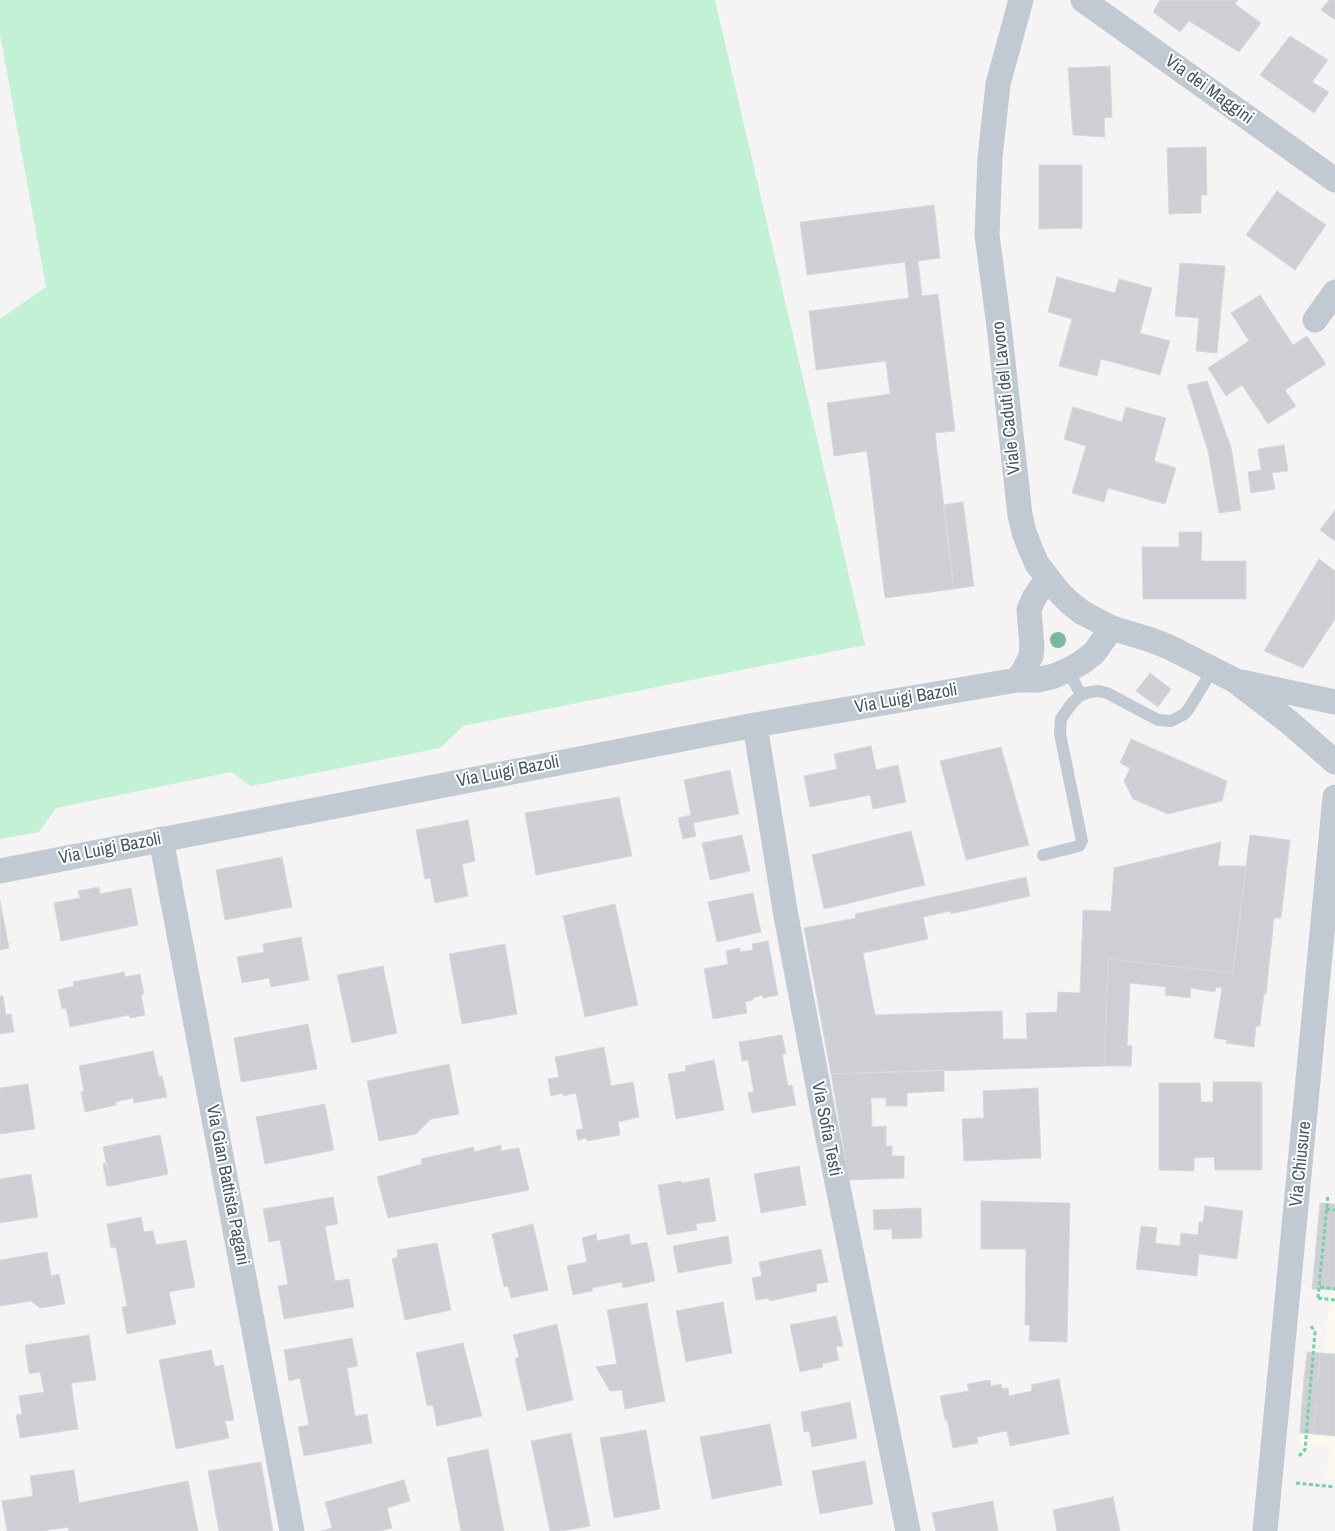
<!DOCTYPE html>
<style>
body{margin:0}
canvas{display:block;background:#f5f3f3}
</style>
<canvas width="1335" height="1531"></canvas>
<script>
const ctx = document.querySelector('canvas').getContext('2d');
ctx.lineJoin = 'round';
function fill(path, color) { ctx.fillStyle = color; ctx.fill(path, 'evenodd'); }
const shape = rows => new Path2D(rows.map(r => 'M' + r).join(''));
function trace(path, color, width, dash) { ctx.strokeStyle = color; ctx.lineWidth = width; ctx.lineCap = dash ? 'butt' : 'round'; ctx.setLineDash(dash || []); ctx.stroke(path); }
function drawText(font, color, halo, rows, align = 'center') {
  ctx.font = font + ' "Archivo Narrow",sans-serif'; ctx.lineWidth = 4; ctx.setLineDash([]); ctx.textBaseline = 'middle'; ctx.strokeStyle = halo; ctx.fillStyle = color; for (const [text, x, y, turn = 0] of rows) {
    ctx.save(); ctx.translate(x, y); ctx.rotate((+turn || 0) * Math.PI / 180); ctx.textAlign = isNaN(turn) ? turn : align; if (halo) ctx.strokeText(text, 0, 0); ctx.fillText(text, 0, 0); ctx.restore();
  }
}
const commercial = shape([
 [1320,1203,1335,1204,1335,1479,1327,1479,1329,1448,1299,1444,1307,1352,1324,1353,1329,1309,1330,1290,1312,1289]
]);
const green = shape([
 [0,0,715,0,865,645,463,726,440,748,251,786,231,772,56,808,39,832,0,839,0,319,46,287,0,34]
]);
const building = shape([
 [1160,0,1238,0,1235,4,1261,23,1239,52,1189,21,1180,32,1153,12,1160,0],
 [1329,0,1335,0,1335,20,1321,10,1329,0],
 [1290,36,1328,60,1312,82,1329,92,1314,113,1260,75,1290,36],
 [1110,66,1112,117,1104,118,1105,137,1073,135,1068,68,1110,66],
 [1206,147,1207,195,1201,195,1201,213,1169,214,1167,148,1206,147],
 [1039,165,1082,165,1082,228,1039,229,1039,165],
 [1277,191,1326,225,1295,270,1246,235,1277,191],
 [934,205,940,258,918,261,922,296,938,294,955,431,935,433,954,589,885,598,867,451,834,456,827,403,890,394,886,361,816,370,809,311,909,298,905,262,807,275,800,222,934,205],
 [1180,263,1225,266,1217,353,1196,351,1199,318,1175,316,1180,263],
 [1057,277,1115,293,1119,279,1152,288,1140,333,1170,341,1160,375,1101,359,1097,376,1059,366,1072,319,1048,312,1057,277],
 [1260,295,1293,345,1307,336,1326,364,1285,390,1296,406,1268,424,1242,385,1226,396,1208,368,1249,341,1231,313,1260,295],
 [1207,381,1231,447,1241,510,1219,513,1208,451,1187,385,1207,381],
 [1073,407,1122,422,1126,407,1166,418,1154,461,1176,468,1165,504,1108,488,1104,502,1072,493,1086,446,1064,439,1073,407],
 [1284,445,1288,471,1272,473,1275,489,1251,493,1248,472,1261,470,1258,449,1284,445],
 [963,502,974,586,954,589,943,505,963,502],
 [1335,510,1335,541,1320,530,1335,510],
 [1179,532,1202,532,1201,561,1246,561,1246,599,1143,599,1142,547,1179,547,1179,532],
 [1319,559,1335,571,1335,619,1303,668,1264,651,1319,559],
 [1150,673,1171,689,1158,707,1136,691,1150,673],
 [1131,739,1227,781,1222,801,1168,814,1133,799,1124,781,1130,768,1120,763,1131,739],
 [871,746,876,770,898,765,906,802,873,809,870,795,810,807,804,776,837,769,834,754,871,746],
 [1001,747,1029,845,966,860,940,761,1001,747],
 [730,770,739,814,693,823,696,836,683,839,678,818,691,815,684,780,730,770],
 [619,797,632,856,536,875,525,813,619,797],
 [468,820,475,861,462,864,468,896,435,903,430,878,425,879,416,830,468,820],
 [911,831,925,885,824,909,812,855,911,831],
 [742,835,750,871,710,880,702,843,742,835],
 [1250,835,1290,840,1281,918,1274,918,1266,994,1264,994,1260,1026,1256,1026,1254,1047,1226,1043,1227,1040,1214,1038,1222,988,1216,987,1215,992,1191,988,1190,998,1165,995,1166,987,1130,983,1127,1046,1132,1046,1131,1066,1104,1066,1108,959,1233,973,1250,835],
 [1221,842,1218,866,1246,866,1233,973,1108,959,1104,1066,831,1074,804,928,856,918,855,914,1026,877,1030,896,951,914,951,911,923,917,928,939,863,953,875,1015,1002,1011,1003,1039,1027,1039,1026,1013,1057,1012,1058,992,1080,993,1083,910,1111,911,1114,868,1221,842],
 [282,857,292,907,225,920,216,870,282,857],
 [99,887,100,894,131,888,138,925,61,941,54,903,80,898,78,891,99,887],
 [753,893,761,932,717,942,708,902,753,893],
 [0,901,9,948,0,950,0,901],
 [615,904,638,1005,585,1017,563,916,615,904],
 [301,937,309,980,271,987,269,978,242,983,237,957,264,952,263,944,301,937],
 [768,941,778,995,763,998,762,995,753,998,753,1000,745,1002,747,1013,713,1019,704,969,728,964,726,951,740,948,740,952,753,950,752,944,768,941],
 [505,944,517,1014,462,1024,449,954,505,944],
 [383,966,397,1033,352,1043,337,975,383,966],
 [124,972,125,977,140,974,144,994,141,995,145,1015,130,1018,129,1015,70,1027,66,1008,62,1009,58,990,74,986,73,982,124,972],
 [0,996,3,996,6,1015,11,1014,14,1032,0,1034,0,996],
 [308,1024,317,1069,241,1082,234,1038,308,1024],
 [782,1035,786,1054,782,1054,788,1086,792,1085,796,1105,752,1113,748,1093,754,1092,748,1060,742,1061,739,1042,782,1035],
 [604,1047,611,1086,633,1082,639,1117,618,1122,620,1135,587,1141,586,1138,578,1140,576,1130,583,1129,576,1093,563,1096,563,1093,551,1096,548,1079,559,1077,555,1057,604,1047],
 [153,1051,159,1077,162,1076,167,1097,134,1103,133,1098,116,1102,116,1105,85,1112,81,1092,84,1091,79,1066,153,1051],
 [714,1060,724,1110,676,1119,668,1074,686,1071,685,1066,714,1060],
 [449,1064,459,1114,431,1119,416,1134,379,1141,367,1081,449,1064],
 [944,1070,944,1091,907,1093,907,1106,886,1106,886,1098,871,1098,872,1127,886,1126,886,1146,892,1146,892,1156,904,1156,904,1178,849,1180,831,1074,944,1070],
 [1213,1082,1262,1082,1262,1170,1215,1170,1214,1157,1194,1158,1194,1171,1159,1170,1159,1083,1200,1083,1201,1102,1213,1102,1213,1082],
 [28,1084,35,1129,0,1134,0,1088,28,1084],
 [1038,1088,1041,1158,964,1161,962,1119,984,1118,983,1091,1038,1088],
 [325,1104,334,1150,265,1164,256,1117,325,1104],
 [160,1135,168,1174,111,1186,103,1147,160,1135],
 [501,1145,501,1151,519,1148,529,1190,388,1218,377,1177,422,1164,421,1159,474,1147,474,1152,501,1145],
 [107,1163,111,1186,107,1186,103,1164,107,1163],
 [799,1166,806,1205,761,1213,754,1174,799,1166],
 [31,1174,38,1217,0,1223,0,1179,31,1174],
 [709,1178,716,1221,696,1224,697,1230,667,1235,658,1185,681,1181,682,1183,709,1178],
 [333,1197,338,1224,325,1226,335,1281,349,1279,354,1307,284,1319,278,1286,288,1284,280,1240,269,1242,263,1209,333,1197],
 [981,1201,1070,1203,1067,1342,1029,1341,1030,1325,1025,1325,1026,1249,981,1249,981,1201],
 [1320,1203,1335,1204,1335,1290,1312,1289,1320,1203],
 [1205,1206,1243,1211,1237,1259,1199,1254,1197,1276,1136,1269,1141,1226,1157,1228,1155,1243,1180,1246,1181,1233,1198,1235,1199,1222,1203,1222,1205,1206],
 [921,1208,922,1238,892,1239,892,1229,874,1230,873,1210,921,1208],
 [141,1217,144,1232,153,1231,156,1245,186,1240,195,1287,169,1292,176,1324,127,1334,122,1307,127,1306,116,1247,111,1248,107,1224,141,1217],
 [533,1224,548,1290,511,1298,508,1286,504,1287,492,1234,533,1224],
 [596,1234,597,1241,629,1234,631,1245,647,1242,655,1281,623,1288,622,1282,592,1288,592,1291,573,1295,567,1266,587,1262,582,1238,596,1234],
 [728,1236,732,1263,678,1273,673,1246,728,1236],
 [437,1243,451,1310,405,1320,392,1259,398,1257,397,1250,437,1243],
 [821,1249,828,1282,816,1284,817,1291,769,1301,769,1298,756,1300,752,1278,762,1276,759,1262,821,1249],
 [47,1252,51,1276,59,1274,65,1304,40,1308,31,1301,0,1306,0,1260,47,1252],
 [723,1302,732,1353,686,1362,676,1311,723,1302],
 [647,1303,665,1401,625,1409,622,1390,610,1391,596,1367,617,1364,607,1310,647,1303],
 [836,1316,843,1346,836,1347,839,1360,822,1364,823,1367,800,1372,790,1325,836,1316],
 [557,1324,573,1400,527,1411,515,1359,519,1357,513,1335,557,1324],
 [89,1335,96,1380,71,1383,78,1429,20,1438,16,1415,22,1414,19,1396,44,1392,40,1372,29,1374,25,1345,89,1335],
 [352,1338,358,1366,347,1368,355,1416,367,1414,372,1443,304,1456,298,1427,309,1425,300,1378,289,1381,284,1350,352,1338],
 [463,1343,482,1416,437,1426,433,1406,427,1405,416,1353,463,1343],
 [211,1350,215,1367,223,1365,234,1420,225,1421,229,1438,176,1449,159,1360,211,1350],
 [1307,1352,1320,1353,1318,1381,1304,1379,1307,1352],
 [1320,1353,1335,1354,1335,1436,1313,1434,1316,1404,1302,1403,1304,1379,1318,1381,1320,1353],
 [1059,1379,1069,1434,1010,1446,1007,1431,977,1437,978,1443,953,1448,947,1420,945,1420,940,1396,969,1391,967,1384,990,1380,991,1386,1001,1384,1002,1389,1008,1388,1009,1396,1032,1391,1031,1385,1059,1379],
 [850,1402,857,1438,812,1447,809,1431,804,1432,801,1412,850,1402],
 [1302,1403,1316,1404,1313,1434,1300,1433,1302,1403],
 [770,1424,782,1485,712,1499,700,1437,770,1424],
 [646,1430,660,1509,614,1518,600,1438,646,1430],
 [571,1433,590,1526,561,1531,550,1531,531,1441,571,1433],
 [488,1449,504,1531,461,1531,447,1458,488,1449],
 [865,1461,873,1504,820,1514,812,1471,865,1461],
 [261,1462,273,1531,219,1531,208,1471,261,1462],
 [74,1470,79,1503,188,1481,198,1531,69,1531,68,1527,43,1531,7,1531,2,1501,33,1496,30,1476,74,1470],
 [404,1480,410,1501,387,1508,392,1528,380,1531,321,1531,332,1528,325,1502,404,1480],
 [1113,1497,1120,1531,1057,1531,1053,1510,1113,1497],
 [993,1501,998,1531,936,1531,932,1513,993,1501]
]);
const path = shape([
 [1326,1209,1335,1210],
 [1320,1287,1335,1289],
 [1318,1298,1328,1195],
 [1318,1298,1335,1300],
 [1299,1456,1305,1450,1315,1332,1311,1326],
 [1296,1483,1335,1487]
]);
const service = shape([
 [1068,670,1081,695],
 [1043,855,1079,846,1082,841,1060,734,1061,719,1072,703,1081,695,1090,692,1099,691,1107,693,1158,720,1171,721,1183,715,1188,710,1213,669]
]);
const minor = shape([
 [1021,0,998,84,990,158,987,235,999,326,1020,515,1024,532,1030,548,1037,564,1058,591,1070,603,1083,613,1112,628,1151,640,1169,647,1234,680,1289,722,1335,762],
 [1083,0,1335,180],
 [1315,320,1335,292],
 [1017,680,1023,672,1031,656,1032,647,1029,610,1034,598,1047,579],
 [1241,682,1335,702],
 [755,725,786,916,826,1128,908,1531],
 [161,839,292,1531],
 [0,871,755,725,1017,680,1038,680,1054,676,1068,670,1081,663,1094,653,1112,628],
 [1265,1531,1335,797]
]);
const trees = [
 [1058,640]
];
const streetNames = [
 ["Via dei Maggini",1209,90,36],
 ["Viale Caduti del Lavoro",1007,398,-96],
 ["Via Luigi Bazoli",906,699,-10],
 ["Via Luigi Bazoli",508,772,-11],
 ["Via Luigi Bazoli",110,849,-11],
 ["Via Sofia Testi",826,1129,79],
 ["Via Chiusure",1301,1164,-84],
 ["Via Gian Battista Pagani",227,1185,79]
];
fill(commercial, '#fdf9ef');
fill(green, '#c3f1d5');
fill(building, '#cdcfd5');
trace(building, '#d7d9de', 1);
trace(path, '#7ad0a6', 3, [4, 2.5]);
trace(service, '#c1cad2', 12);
trace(minor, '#c1cad2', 25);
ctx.fillStyle = '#7bb799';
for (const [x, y] of trees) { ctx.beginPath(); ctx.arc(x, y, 8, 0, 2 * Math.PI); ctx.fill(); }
drawText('18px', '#4a5661', '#fff', streetNames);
</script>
